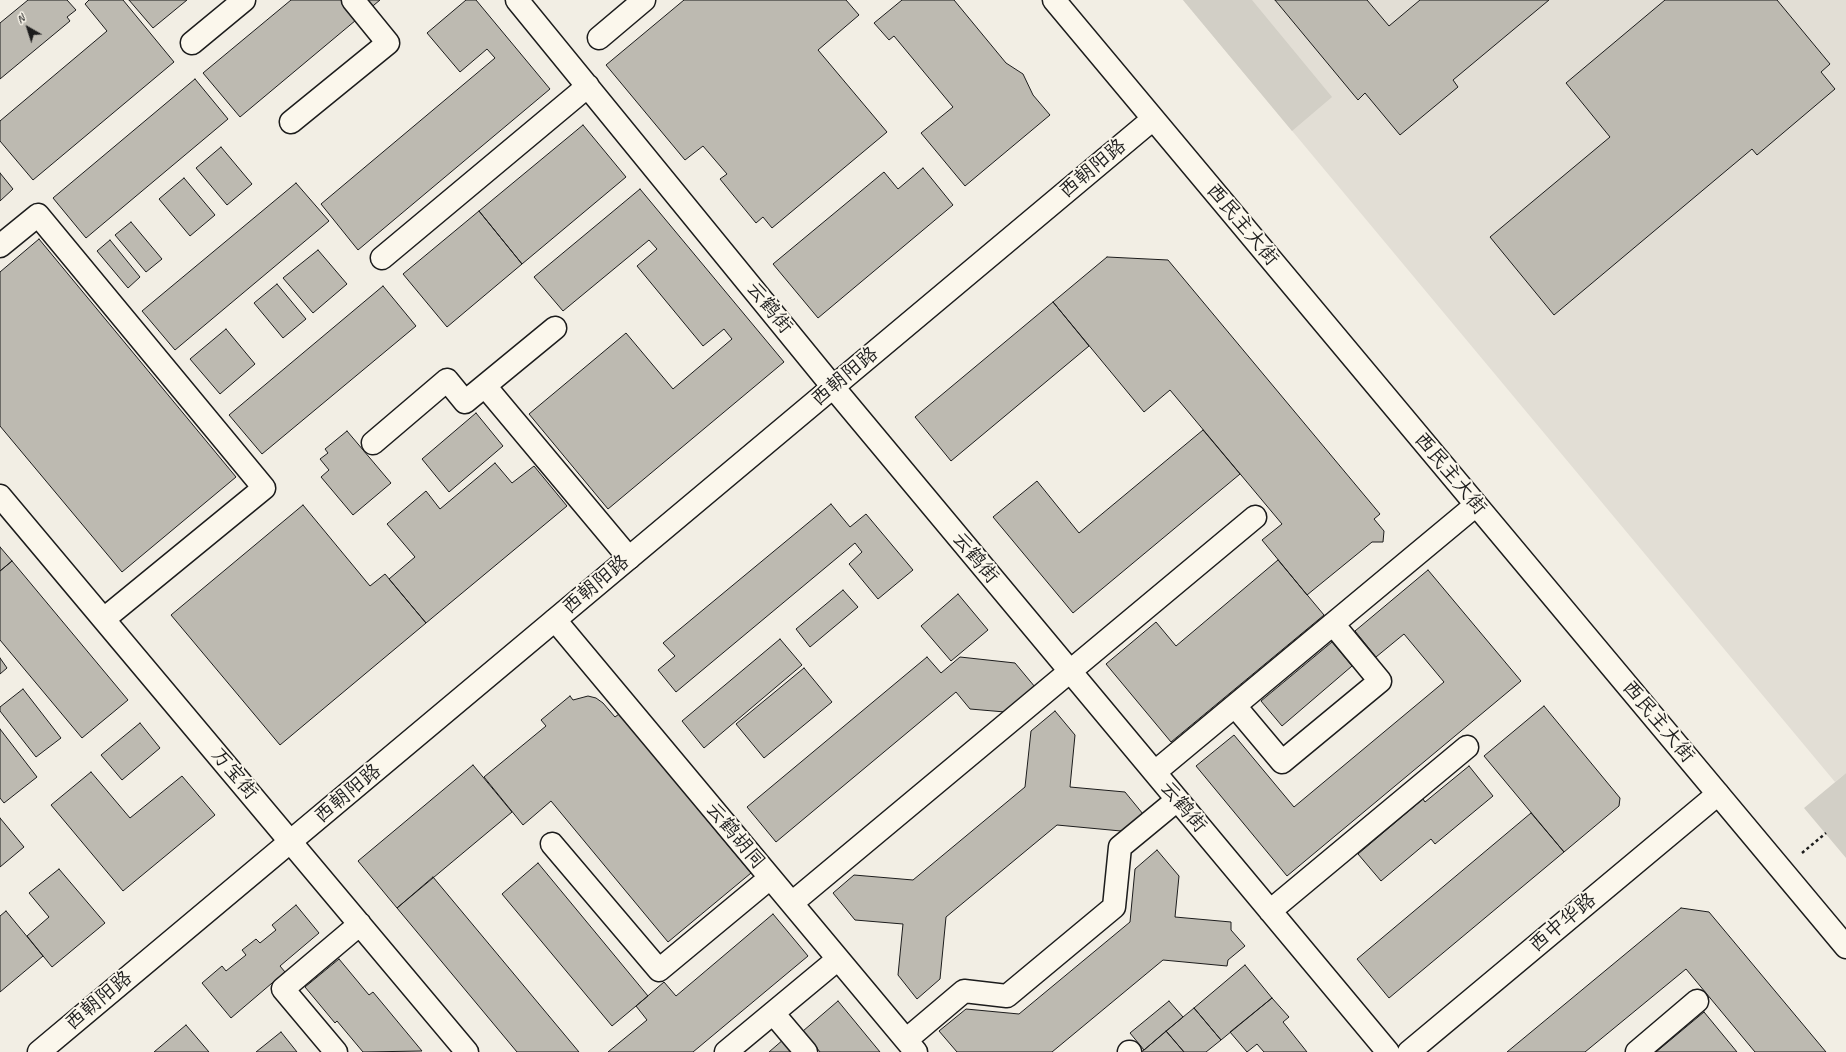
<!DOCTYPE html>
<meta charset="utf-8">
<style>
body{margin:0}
#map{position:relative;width:1846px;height:1052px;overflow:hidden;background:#f2eee4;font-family:Caveat,sans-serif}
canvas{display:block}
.north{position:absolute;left:8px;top:8px;width:40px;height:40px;-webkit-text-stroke:3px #fbf7ec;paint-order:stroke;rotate:321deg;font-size:11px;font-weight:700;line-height:16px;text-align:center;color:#1c1c1c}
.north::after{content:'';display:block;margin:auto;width:14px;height:18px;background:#1c1c1c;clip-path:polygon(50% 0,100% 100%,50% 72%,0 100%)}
</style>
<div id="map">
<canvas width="1846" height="1052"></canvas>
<div class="north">N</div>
</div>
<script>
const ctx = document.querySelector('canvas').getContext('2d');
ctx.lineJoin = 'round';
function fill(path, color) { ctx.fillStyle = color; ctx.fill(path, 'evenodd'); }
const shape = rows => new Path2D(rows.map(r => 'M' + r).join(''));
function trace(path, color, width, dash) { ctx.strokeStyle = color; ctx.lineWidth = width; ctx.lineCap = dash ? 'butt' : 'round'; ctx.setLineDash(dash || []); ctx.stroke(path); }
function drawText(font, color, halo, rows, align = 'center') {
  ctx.font = font + ' Caveat,"LXGW WenKai TC",sans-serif'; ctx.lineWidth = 4; ctx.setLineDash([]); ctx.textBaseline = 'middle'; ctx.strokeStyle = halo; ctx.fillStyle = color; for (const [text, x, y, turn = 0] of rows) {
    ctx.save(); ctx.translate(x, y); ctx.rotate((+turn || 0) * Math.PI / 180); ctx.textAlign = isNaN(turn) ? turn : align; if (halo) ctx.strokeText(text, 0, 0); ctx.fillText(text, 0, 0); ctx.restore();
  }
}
const built = shape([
 [1183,0,1846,0,1846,773,1835,782]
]);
const green = shape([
 [1183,0,1252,0,1332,97,1292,131],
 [1846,773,1846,858,1804,808]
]);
const building = shape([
 [28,0,67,0,76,10,67,17,70,21,0,79,0,23,28,0],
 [89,0,123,0,174,62,33,180,0,141,0,121,107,31,85,4,89,0],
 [129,0,187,0,153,28,129,0],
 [291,0,380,0,240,117,203,73,291,0],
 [466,0,476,0,550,89,358,250,321,204,495,58,487,49,460,72,427,33,466,0],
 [684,0,846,0,859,15,818,50,887,132,772,228,763,217,756,223,720,179,727,174,703,146,685,160,606,65,684,0],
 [902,0,954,0,1006,63,1023,74,1033,95,1050,115,965,186,921,133,953,107,894,36,889,40,874,23,902,0],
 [1275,0,1367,0,1389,26,1420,0,1549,0,1453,80,1458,87,1400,135,1365,93,1358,100,1275,0],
 [1665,0,1777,0,1830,64,1821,72,1835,89,1757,155,1752,149,1554,315,1490,237,1610,137,1566,83,1665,0],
 [195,79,228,119,86,238,53,198,195,79],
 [583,125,626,177,522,264,479,211,583,125],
 [221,147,252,184,227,205,196,168,221,147],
 [923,168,953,205,818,318,773,264,884,172,898,189,923,168],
 [0,173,13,189,0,201,0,173],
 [184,178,215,215,190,236,159,199,184,178],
 [296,183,329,221,175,350,142,311,296,183],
 [640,189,784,362,608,509,529,414,626,333,673,389,732,339,724,329,703,346,665,300,637,266,657,249,649,240,563,311,534,277,640,189],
 [479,211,522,264,447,327,403,274,479,211],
 [131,222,162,259,146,272,115,235,131,222],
 [39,239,236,477,122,572,0,426,0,272,39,239],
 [110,240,140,277,128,288,97,251,110,240],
 [318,250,347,284,313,313,283,278,318,250],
 [1107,257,1168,260,1380,514,1374,519,1384,531,1383,542,1372,542,1307,595,1262,540,1282,524,1170,390,1144,412,1053,302,1107,257],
 [277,284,306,319,283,338,254,303,277,284],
 [383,286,416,326,262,454,229,415,383,286],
 [1053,302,1089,346,951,461,915,417,1053,302],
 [226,329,255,364,220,394,190,359,226,329],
 [476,413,503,446,449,492,422,459,476,413],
 [1203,430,1240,474,1073,613,993,517,1037,481,1079,533,1203,430],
 [347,431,391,483,353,515,321,477,329,470,320,459,328,453,325,449,347,431],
 [495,463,512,483,534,466,567,506,426,623,389,579,415,557,387,524,426,491,440,509,495,463],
 [831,504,850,527,866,514,913,570,878,599,849,564,862,552,855,543,676,692,658,670,675,656,663,643,831,504],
 [303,505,370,586,385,574,426,623,280,745,171,615,303,505],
 [0,547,12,561,0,571,0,547],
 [1278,560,1324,615,1171,742,1106,664,1156,622,1176,646,1278,560],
 [12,561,128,700,82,738,0,640,0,571,12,561],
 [1428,570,1521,681,1287,876,1196,766,1234,735,1294,807,1444,682,1404,634,1376,657,1355,631,1428,570],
 [843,590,858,607,810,647,796,629,843,590],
 [958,594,988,630,951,661,921,626,958,594],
 [780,639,802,665,704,748,682,721,780,639],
 [1332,642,1352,666,1282,726,1261,701,1332,642],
 [927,657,941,673,960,657,1015,663,1035,687,1005,712,970,709,956,692,776,842,747,807,927,657],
 [0,658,7,668,0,674,0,658],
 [804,668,832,702,764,758,736,724,804,668],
 [23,689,61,738,36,757,0,711,0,707,23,689],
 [570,696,573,700,588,696,596,698,603,703,615,717,619,714,751,873,668,942,551,801,523,825,484,777,546,726,541,720,570,696],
 [1544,706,1620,798,1619,806,1564,852,1484,756,1544,706],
 [1055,711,1075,735,1070,787,1125,792,1143,814,1121,831,1057,825,946,917,940,979,917,999,898,975,903,924,855,920,833,893,854,875,913,880,1025,787,1031,731,1055,711],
 [140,723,160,748,122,780,101,755,140,723],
 [0,729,37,777,4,803,0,798,0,729],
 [473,765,512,812,397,908,358,861,473,765],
 [1469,766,1493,796,1435,844,1431,839,1381,881,1358,854,1423,799,1425,802,1469,766],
 [91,772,130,818,182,776,215,815,123,891,51,805,91,772],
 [1531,813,1564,852,1389,998,1357,959,1531,813],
 [0,818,24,847,0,867,0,818],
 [1157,850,1179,876,1175,917,1231,922,1231,930,1245,946,1228,960,1227,966,1163,960,1052,1052,957,1052,939,1031,966,1009,1019,1014,1130,922,1135,869,1157,850],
 [538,863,648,996,612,1026,502,894,538,863],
 [59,869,105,923,52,967,27,936,49,917,29,893,59,869],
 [433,877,579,1052,517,1052,397,908,433,877],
 [296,905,319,933,280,966,285,972,231,1018,202,983,222,966,226,971,246,955,242,950,256,939,260,943,276,930,272,925,296,905],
 [1681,908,1709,912,1826,1052,1755,1052,1686,969,1585,1052,1507,1052,1681,908],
 [6,911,43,956,0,992,0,916,6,911],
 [773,914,808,956,693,1052,608,1052,647,1020,636,1006,664,982,676,996,773,914],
 [339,959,369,995,373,992,422,1051,363,1052,337,1021,335,1023,305,987,339,959],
 [1245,965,1272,998,1221,1040,1194,1008,1245,965],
 [1272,998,1289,1017,1283,1022,1307,1052,1264,1052,1257,1044,1247,1052,1230,1032,1272,998],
 [838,1001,880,1052,820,1052,803,1031,838,1001],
 [1169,1001,1183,1017,1144,1050,1130,1033,1169,1001],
 [1194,1008,1221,1040,1206,1052,1184,1052,1166,1031,1194,1008],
 [1704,1012,1737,1052,1656,1052,1704,1012],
 [186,1025,209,1052,154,1052,186,1025],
 [1166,1031,1184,1052,1141,1052,1144,1050,1166,1031],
 [281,1032,297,1052,256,1052,281,1032],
 [784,1039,795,1052,769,1052,784,1039]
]);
const path = shape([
 [1802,853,1826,833]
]);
const minor = shape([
 [517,0,833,387,1388,1052],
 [599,38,644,0],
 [192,43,244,0],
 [291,122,388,43,353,0],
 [0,246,38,215,264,488,104,619],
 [382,258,588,86],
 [485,386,629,558],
 [373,443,447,380,465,402,555,328],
 [0,496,467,1052],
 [555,620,916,1052],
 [1235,706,1282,762,1380,681,1333,624],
 [1155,772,1476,505],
 [552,844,659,970,770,878],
 [792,903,1255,517],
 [1270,911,1467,747],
 [773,1013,806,1052],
 [906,1040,964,991,1007,996,1114,907,1120,847,1177,800],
 [336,1052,283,989,360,924],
 [726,1052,838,959],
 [1129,1052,1130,1052],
 [1409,1052,1718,794],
 [1637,1052,1697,1001]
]);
const major = shape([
 [1054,0,1846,947],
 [39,1052,1153,119]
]);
const streetNames = [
 ["西朝阳路",1093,169,-40],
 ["西民主大街",1242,225,50],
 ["云鹤街",769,308,51],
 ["西朝阳路",845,377,-40],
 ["西民主大街",1450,474,50],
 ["云鹤街",975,558,50],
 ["西朝阳路",596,585,-40],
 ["西民主大街",1658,722,50],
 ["万宝街",234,774,50],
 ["西朝阳路",348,794,-40],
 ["云鹤街",1183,807,50],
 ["云鹤胡同",735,836,50],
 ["西中华路",1563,923,-40],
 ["西朝阳路",99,1001,-40]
];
fill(built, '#e2ded5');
fill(green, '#d2cfc6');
fill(building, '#bdbab1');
trace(building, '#1c1c1c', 1);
trace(minor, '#1c1c1c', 25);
trace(major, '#1c1c1c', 25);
trace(path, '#1c1c1c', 2.5, [3, 3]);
trace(minor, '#fbf7ec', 22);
trace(major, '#fbf7ec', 22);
drawText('20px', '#1c1c1c', '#fbf7ec', streetNames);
</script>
